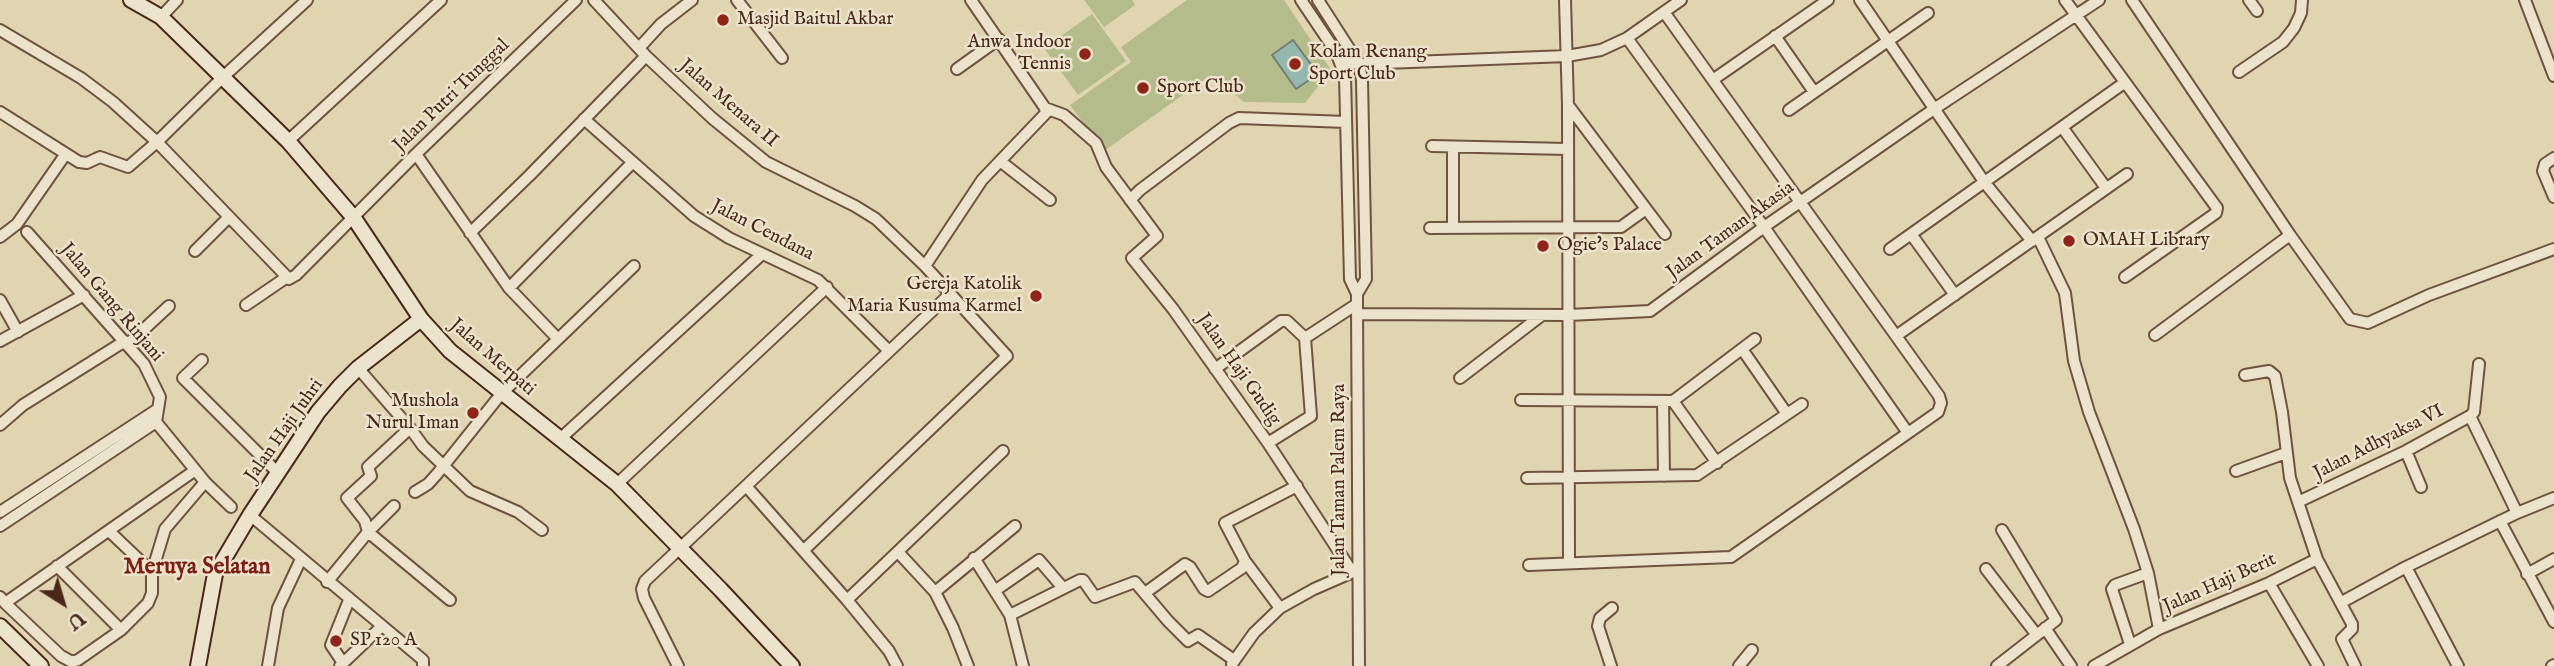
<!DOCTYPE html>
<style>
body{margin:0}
#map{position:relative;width:2554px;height:666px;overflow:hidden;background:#e1d4b1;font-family:"IM FELL English",serif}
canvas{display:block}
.north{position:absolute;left:28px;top:568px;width:70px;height:70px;-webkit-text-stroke:5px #ece3cc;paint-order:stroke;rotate:143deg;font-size:19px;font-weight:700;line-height:28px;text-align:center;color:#492819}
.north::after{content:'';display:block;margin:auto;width:24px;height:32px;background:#492819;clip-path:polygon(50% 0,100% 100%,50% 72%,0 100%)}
</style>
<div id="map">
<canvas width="2554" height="666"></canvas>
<div class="north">U</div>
</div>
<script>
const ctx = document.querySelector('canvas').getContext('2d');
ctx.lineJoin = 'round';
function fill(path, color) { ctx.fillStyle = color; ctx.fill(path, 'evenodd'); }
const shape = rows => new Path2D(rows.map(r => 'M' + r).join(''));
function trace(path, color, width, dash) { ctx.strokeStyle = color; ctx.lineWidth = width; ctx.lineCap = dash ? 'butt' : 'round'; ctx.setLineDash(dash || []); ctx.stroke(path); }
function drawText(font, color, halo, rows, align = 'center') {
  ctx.font = font + ' "IM FELL English",serif'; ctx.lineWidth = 5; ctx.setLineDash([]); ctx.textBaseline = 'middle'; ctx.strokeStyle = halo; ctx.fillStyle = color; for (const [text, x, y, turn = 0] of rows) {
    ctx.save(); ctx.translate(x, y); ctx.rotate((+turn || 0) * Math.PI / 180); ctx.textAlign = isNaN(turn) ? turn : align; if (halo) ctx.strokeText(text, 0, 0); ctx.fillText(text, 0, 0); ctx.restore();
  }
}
const green = shape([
 [1084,0,1132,0,1135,5,1104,27],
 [1187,0,1284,0,1331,70,1305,103,1244,102,1211,75,1104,151,1070,105,1131,62,1121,47],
 [1092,14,1126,61,1078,95,1044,48]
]);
const water = shape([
 [1293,40,1318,74,1296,89,1272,55,1293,40]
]);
const street = shape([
 [594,0,646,56,712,118,766,162,855,206,876,219,925,266,1007,356,804,550],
 [737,0,782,58],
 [1301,0,1336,52,1345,76,1350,279,1357,294],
 [1318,0,1359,64,1362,80,1366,279,1357,294,1357,304,1359,666],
 [1565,0,1568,105,1569,563],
 [1860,0,1985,183,2032,241],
 [2065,0,2217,208,2216,213,2125,277],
 [2132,0,2290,235,2350,319,2368,323,2429,295,2554,249],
 [2249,0,2257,11],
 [2525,0,2554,76],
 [161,17,177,0],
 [0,30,81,78,113,102,157,142,289,279,296,275,416,154,576,0],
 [1775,36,1814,92],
 [1627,38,1764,227,1908,433],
 [639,48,661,24,692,0],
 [1342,61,1359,64,1567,56,1601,50,1627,38,1681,0],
 [957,69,999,39],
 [2239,72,2283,42,2294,28,2301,13,2302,0],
 [1714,79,1828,0],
 [1568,105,1665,234],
 [1045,108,1064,115,1096,143,1106,167,1157,236,1132,258,1173,309,1268,443,1349,567,1349,574],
 [1789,110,1928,13],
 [0,112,79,162,87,163,100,157,128,167,157,142,223,77,307,0],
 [584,119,694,216,729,238,818,280,888,350],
 [2062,127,2106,188],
 [288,141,441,0],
 [1432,146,1568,149],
 [1453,147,1453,228],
 [416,154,509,288,558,339],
 [2554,158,2545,164,2543,171,2554,197],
 [1000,161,1050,200],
 [1130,200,1140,190,1229,123,1239,118,1346,122],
 [1430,228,1621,227,1646,209],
 [470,233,530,175,646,56],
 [1911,234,1955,295],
 [0,237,17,224,65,155],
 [2038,237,2065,293,2074,361,2089,412,2134,529,2148,573,2159,629],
 [1890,249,2124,83],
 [195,251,229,217],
 [925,266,982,180,1046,113,1045,108,971,0],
 [509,288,633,162],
 [0,300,18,332],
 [246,305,287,277],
 [1357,314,1569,315,1650,311,1764,227,1934,109,2099,0],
 [2155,335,2290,235],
 [1896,336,2127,174],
 [1305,338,1357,304],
 [0,341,84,295],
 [128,344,169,306],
 [1742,349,1787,414],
 [202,360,183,378,278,473],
 [358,368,410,428],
 [1215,369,1281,321,1287,321,1305,338,1311,416,1268,443],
 [2245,375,2269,371,2275,376,2282,412,2290,478,2317,559,2352,624,2352,629,2342,639,2355,666],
 [1460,378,1542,315],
 [1521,400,1673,401,1755,339],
 [1663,401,1664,476],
 [1673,401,1717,463],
 [2470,416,2474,412,2479,364],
 [0,425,23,405,125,341],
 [560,439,762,254],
 [2406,451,2421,487],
 [2236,471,2286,453],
 [1527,478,1697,475,1802,404],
 [205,482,231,507],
 [617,484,827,287],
 [746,486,847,600,889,651,897,666],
 [415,492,428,484,437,474,501,394,634,266],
 [2298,502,2406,451,2470,416,2517,513],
 [394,506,368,532,365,521,347,498,371,476,368,467,410,428,423,446,470,491,518,512,542,530],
 [0,512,158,409],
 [250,515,423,660,423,666],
 [2500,521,2554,622],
 [0,526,156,422],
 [109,531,152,572],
 [898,552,935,592,953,628,968,666],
 [974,558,1010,615,1023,666],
 [1245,561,1280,608],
 [1529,565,1731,557,1938,412,1941,403,1939,396,1664,12],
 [57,566,121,630],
 [2406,567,2458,666],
 [1986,569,2036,634],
 [2527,574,2554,559],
 [327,582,368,532,450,600],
 [2269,583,2318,666],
 [996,590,1039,560,1063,588],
 [935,592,1015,526],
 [1145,593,1185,564,1190,567,1204,589,1208,591,1242,568,1245,561,1225,523,1297,486],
 [0,597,5,603,194,471],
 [847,600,1003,451],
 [2342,602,2406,567,2517,513,2554,498],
 [5,603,61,656,72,662,78,660,121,630,148,603,152,593,152,572,165,529,205,482,156,422,160,397,144,364,27,232],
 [1010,615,1080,580,1083,580,1095,597,1135,582,1168,621,1188,641,1198,635,1234,660],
 [2045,628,2071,666],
 [2130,644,2112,589,2115,585,2148,573],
 [343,663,331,645,349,600],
 [1232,664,1254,633,1280,608,1314,589,1353,572],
 [268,666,278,608,301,559],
 [340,666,381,627],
 [678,666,644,598,642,589,645,581,950,294],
 [1611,666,1598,626,1600,618,1612,608],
 [1739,666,1752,650],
 [1997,666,2056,620,2002,530],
 [2094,666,2159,629,2269,583,2317,559],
 [2552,666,2554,665]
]);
const secondary = shape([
 [131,0,161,17,288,141,354,218,421,319,450,351,617,484,721,590,792,666],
 [0,626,41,666],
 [198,666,215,574,250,515,318,412,340,386,358,368,421,319]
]);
const markers = [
 [723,20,7,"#8f2418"],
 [1085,54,7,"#8f2418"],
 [1295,64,7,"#8f2418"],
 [1143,88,7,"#8f2418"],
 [2069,241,7,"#8f2418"],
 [1543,246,7,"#8f2418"],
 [1036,296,7,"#8f2418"],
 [473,413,7,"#8f2418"],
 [336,641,7,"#8f2418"]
];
const poiNames = [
 ["Masjid Baitul Akbar",737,20],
 ["Anwa Indoor",1071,43,"right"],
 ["Tennis",1071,65,"right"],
 ["Kolam Renang",1309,53],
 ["Sport Club",1309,75],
 ["Sport Club",1157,88],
 ["OMAH Library",2083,241],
 ["Ogie's Palace",1557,246],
 ["Gereja Katolik",1022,285,"right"],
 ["Maria Kusuma Karmel",1022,307,"right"],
 ["Mushola",459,402,"right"],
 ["Nurul Iman",459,424,"right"],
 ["SP 120 A",350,641]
];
const streetNames = [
 ["Jalan Putri Tunggal",452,96,-44],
 ["Jalan Menara II",728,104,41],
 ["Jalan Cendana",762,231,27],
 ["Jalan Taman Akasia",1731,231,-36],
 ["Jalan Gang Rinjani",111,303,50],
 ["Jalan Merpati",492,358,41],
 ["Jalan Haji Gudig",1238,370,55],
 ["Jalan Haji Juhri",285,431,-55],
 ["Jalan Adhyaksa VI",2379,443,-27],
 ["Jalan Taman Palem Raya",1340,480,-90],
 ["Jalan Haji Berit",2220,584,-24]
];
const quarterNames = [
 ["Meruya Selatan",197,568]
];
fill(green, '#b4bc8b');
fill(water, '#94b8b0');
trace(water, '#767e74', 2);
trace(street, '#6f533f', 14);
trace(secondary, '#492819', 18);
trace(street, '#ece3cc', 10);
trace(secondary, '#ece3cc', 14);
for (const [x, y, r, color] of markers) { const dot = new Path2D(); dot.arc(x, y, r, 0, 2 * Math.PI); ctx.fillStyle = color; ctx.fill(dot); trace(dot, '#ece3cc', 2.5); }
drawText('19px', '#492819', '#ece3cc', poiNames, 'left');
drawText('19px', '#492819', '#ece3cc', streetNames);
drawText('bold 23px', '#7a1f14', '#ece3cc', quarterNames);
</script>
